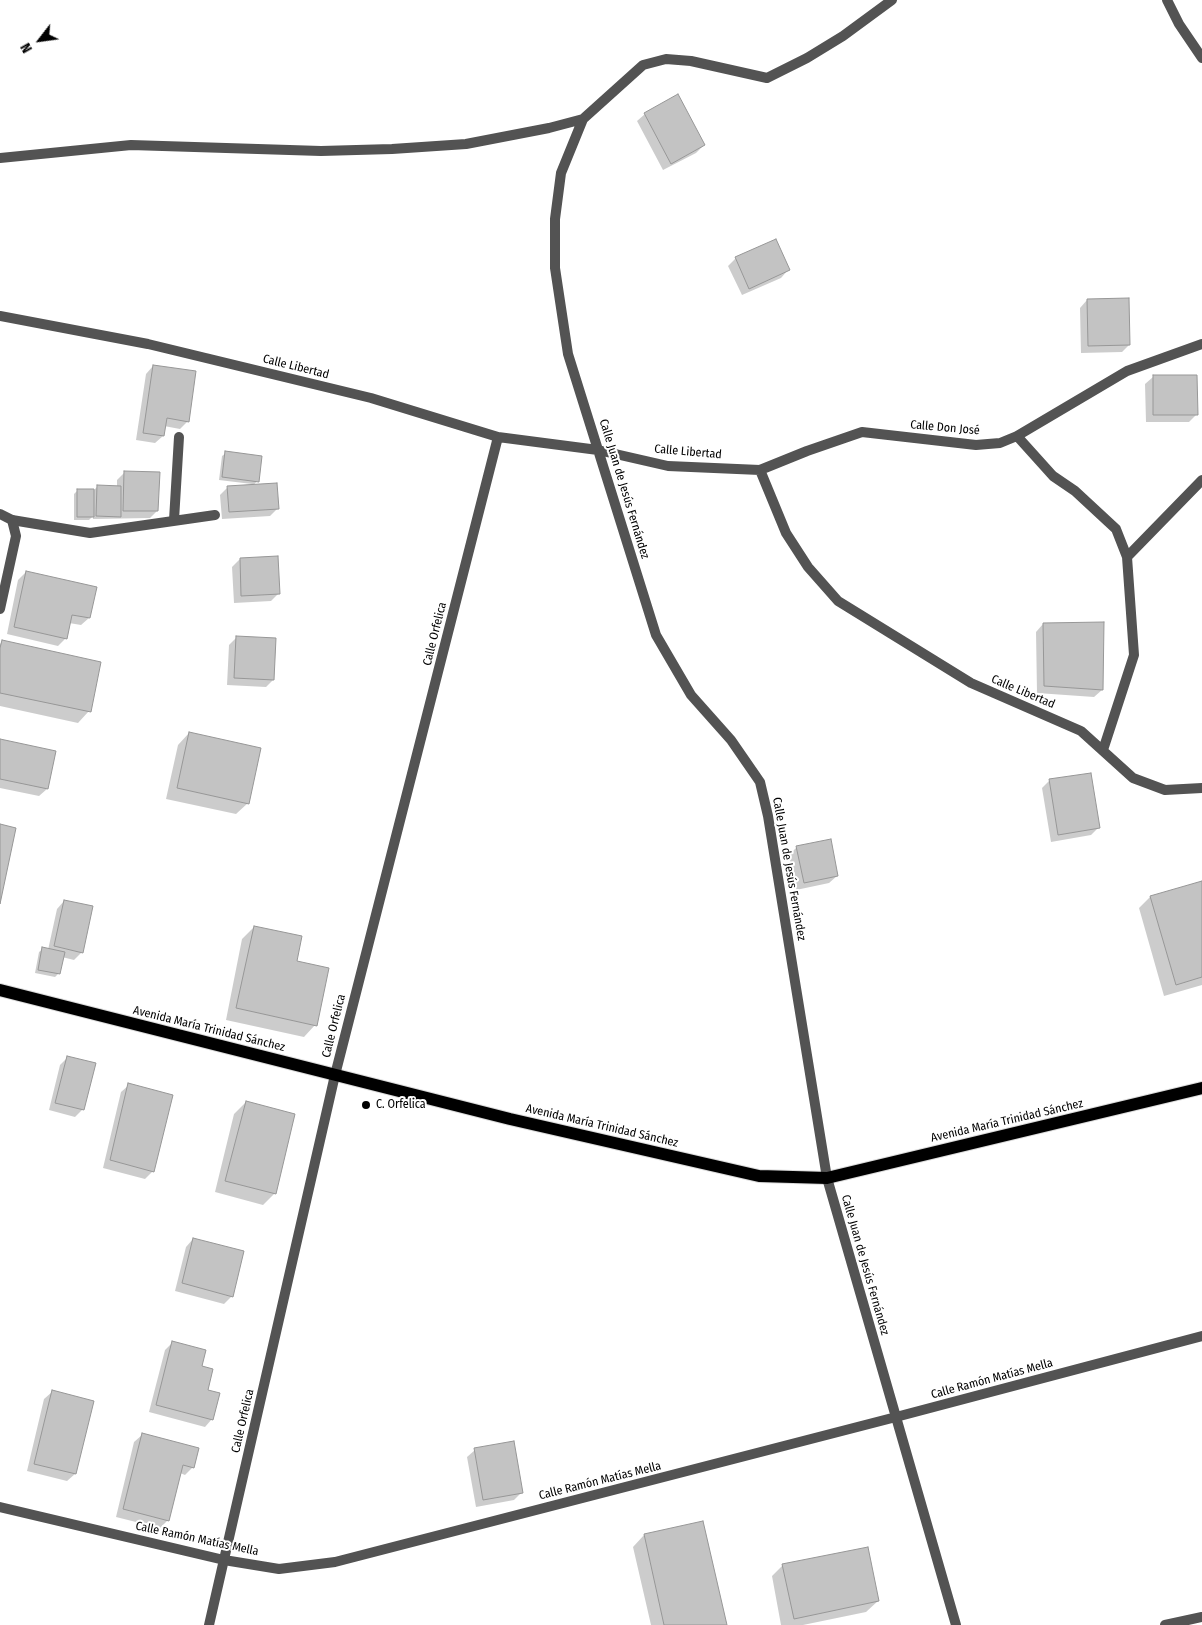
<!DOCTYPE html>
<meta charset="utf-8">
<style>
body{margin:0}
#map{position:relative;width:1202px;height:1625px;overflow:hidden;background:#fff;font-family:"Fira Sans Condensed",sans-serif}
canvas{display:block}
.north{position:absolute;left:15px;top:15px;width:50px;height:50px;-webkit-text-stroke:4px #fff;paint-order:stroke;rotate:240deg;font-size:14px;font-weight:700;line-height:20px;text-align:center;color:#000}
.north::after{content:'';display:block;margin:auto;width:18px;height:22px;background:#000;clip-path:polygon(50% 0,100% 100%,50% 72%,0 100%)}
</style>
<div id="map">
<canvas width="1202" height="1625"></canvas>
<div class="north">N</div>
</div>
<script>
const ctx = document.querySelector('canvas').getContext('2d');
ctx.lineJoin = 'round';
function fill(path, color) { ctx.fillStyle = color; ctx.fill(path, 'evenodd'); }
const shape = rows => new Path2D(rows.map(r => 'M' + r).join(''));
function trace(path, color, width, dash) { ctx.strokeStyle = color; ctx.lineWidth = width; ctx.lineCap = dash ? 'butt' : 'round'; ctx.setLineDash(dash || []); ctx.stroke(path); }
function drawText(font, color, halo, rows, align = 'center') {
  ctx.font = font + ' "Fira Sans Condensed",sans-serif'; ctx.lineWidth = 4; ctx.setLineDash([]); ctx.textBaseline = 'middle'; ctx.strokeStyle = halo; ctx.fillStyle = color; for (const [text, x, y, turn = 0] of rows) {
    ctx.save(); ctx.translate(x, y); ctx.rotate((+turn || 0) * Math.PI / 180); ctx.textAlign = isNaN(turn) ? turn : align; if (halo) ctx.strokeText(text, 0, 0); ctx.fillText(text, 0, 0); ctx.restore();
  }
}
const shadow = shape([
 [645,114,704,145,696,153,663,170,637,121],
 [775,240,788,270,781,278,742,295,728,266,735,259],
 [1087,300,1129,345,1122,352,1081,353,1080,308],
 [153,366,188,421,180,429,164,426,163,436,155,443,136,440,146,374],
 [1153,377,1197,414,1189,422,1146,422,1145,384],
 [226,453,257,481,253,486,277,509,270,516,222,519,220,495,228,487,252,486,252,484,219,480,222,456],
 [125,472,157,511,150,518,93,519,93,516,89,520,74,520,74,494,78,490,94,490,97,487,117,487,117,480],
 [240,559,279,593,271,601,234,603,232,567],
 [26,572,89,618,81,625,69,623,66,638,58,646,7,634,18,580],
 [1043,624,1102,690,1094,697,1037,693,1036,632],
 [237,637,273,680,266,687,227,685,229,645],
 [2,642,89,711,78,723,0,706,0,644],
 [189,733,248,803,236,814,166,799,178,745],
 [0,740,47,789,39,796,0,788],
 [1050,780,1098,828,1091,835,1051,842,1042,788],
 [797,847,837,876,829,883,796,890,789,855],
 [1202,882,1202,985,1164,996,1139,908,1150,897],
 [64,901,82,952,74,960,62,957,58,974,55,977,35,973,39,952,43,949,48,950,57,909],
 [254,927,296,962,315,1025,304,1037,226,1020,242,939],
 [68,1057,83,1109,75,1117,49,1110,60,1065],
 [129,1085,153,1171,145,1179,103,1168,121,1092],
 [246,1102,275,1193,263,1205,215,1192,234,1114],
 [193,1239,232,1296,224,1304,175,1291,186,1247],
 [172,1343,201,1366,212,1419,205,1427,149,1412,165,1350],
 [52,1392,92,1402,75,1474,67,1481,27,1471,44,1399],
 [142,1435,193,1467,185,1475,180,1473,168,1520,160,1528,116,1517,134,1442],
 [475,1450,522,1492,514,1500,476,1507,467,1457],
 [644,1535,726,1625,651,1625,633,1547],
 [783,1565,878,1601,866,1612,803,1625,781,1625,772,1576]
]);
const building = shape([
 [678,94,705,145,671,164,644,113,678,94],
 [776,239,790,270,749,289,735,257,776,239],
 [1129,298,1130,345,1088,346,1087,299,1129,298],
 [153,365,196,371,189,422,167,418,164,436,143,433,153,365],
 [1153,375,1197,375,1198,415,1153,415,1153,375],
 [225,451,262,456,259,482,222,477,225,451],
 [124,471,160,472,158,511,123,511,124,471],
 [277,483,279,509,229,512,227,486,277,483],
 [97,485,121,486,121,517,96,516,97,485],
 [77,489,94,489,94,517,77,517,77,489],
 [278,556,280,594,241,596,240,558,278,556],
 [26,571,97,587,90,618,72,615,67,639,14,627,26,571],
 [1104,622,1103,690,1044,686,1043,623,1104,622],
 [236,636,276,638,274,680,234,678,236,636],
 [2,640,101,662,91,712,0,693,0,648,2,640],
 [189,732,261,748,249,804,177,788,189,732],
 [0,739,56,751,48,789,0,779,0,739],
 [1091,773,1100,828,1058,835,1049,779,1091,773],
 [0,824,16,828,0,904,0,824],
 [831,839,838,876,804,883,796,846,831,839],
 [1202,881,1202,977,1176,985,1150,896,1202,881],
 [64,900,93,906,83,953,54,946,64,900],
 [254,926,302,936,297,961,329,968,317,1026,236,1008,254,926],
 [42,947,65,952,60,974,38,970,42,947],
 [67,1056,96,1063,84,1110,55,1103,67,1056],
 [128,1083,173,1095,154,1172,110,1160,128,1083],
 [246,1101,295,1114,276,1194,225,1181,246,1101],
 [193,1238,244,1251,233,1297,182,1283,193,1238],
 [172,1341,206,1350,202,1366,213,1369,208,1390,220,1393,213,1420,156,1405,172,1341],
 [52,1390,94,1401,76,1474,34,1464,52,1390],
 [142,1433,199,1448,194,1468,183,1465,169,1521,123,1509,142,1433],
 [514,1441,523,1493,483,1500,474,1448,514,1441],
 [703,1521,727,1625,664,1625,644,1534,703,1521],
 [868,1547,879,1601,794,1619,782,1564,868,1547]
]);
const service = shape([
 [12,520,90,533,215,515],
 [174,520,179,437]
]);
const minor = shape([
 [1167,0,1179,24,1202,58],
 [583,119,561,173,555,219,555,268,568,354,656,635,691,695,731,740,760,782,768,816,827,1178,956,1625],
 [0,158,131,145,321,151,392,149,466,144,549,128,583,119,643,65,666,59,691,61,767,78,807,58,843,36,892,0],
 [0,316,148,344,371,398,498,437,598,450,668,466,760,470,786,533,808,567,838,601,971,683,1081,731,1133,778,1165,790,1202,788],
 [1017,436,1053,476,1075,491,1116,529,1127,557,1134,655,1103,750],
 [760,470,807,451,862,432,976,445,1000,443,1017,436,1127,371,1202,344],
 [0,514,12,520,16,536,0,609],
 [1127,557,1202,480],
 [0,1507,224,1560,279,1569,335,1562,896,1417,1202,1336],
 [209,1625,335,1075,498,437],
 [1165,1625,1202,1617]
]);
const primary = shape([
 [0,990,510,1119,759,1176,827,1178,1202,1088]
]);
const markers = [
 [366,1105,5,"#000"]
];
const streetNames = [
 ["Calle Libertad",296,367,14],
 ["Calle Don José",945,428,5],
 ["Calle Libertad",688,452,5],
 ["Calle Juan de Jesús Fernández",624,489,73],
 ["Calle Orfelica",435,634,-76],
 ["Calle Libertad",1023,692,23],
 ["Calle Juan de Jesús Fernández",789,869,80],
 ["Calle Orfelica",334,1026,-76],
 ["Avenida María Trinidad Sánchez",209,1029,14],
 ["Avenida María Trinidad Sánchez",1007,1121,-13],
 ["Avenida María Trinidad Sánchez",602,1126,13],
 ["Calle Juan de Jesús Fernández",865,1265,74],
 ["Calle Ramón Matías Mella",992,1379,-15],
 ["Calle Orfelica",243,1421,-77],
 ["Calle Ramón Matías Mella",600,1481,-14],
 ["Calle Ramón Matías Mella",197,1539,12]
];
const poiNames = [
 ["C. Orfelica",376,1105]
];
fill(shadow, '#0003');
fill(building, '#c3c3c3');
trace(building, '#979797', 1);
trace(primary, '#dbdbdb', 14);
trace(service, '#535353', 10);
trace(minor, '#535353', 10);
trace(primary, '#000', 12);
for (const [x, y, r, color] of markers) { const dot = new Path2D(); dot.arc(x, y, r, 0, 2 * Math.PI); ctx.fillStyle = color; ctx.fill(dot); trace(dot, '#fff', 2); }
drawText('12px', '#000', '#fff', streetNames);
drawText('12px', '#000', '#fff', poiNames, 'left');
</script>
